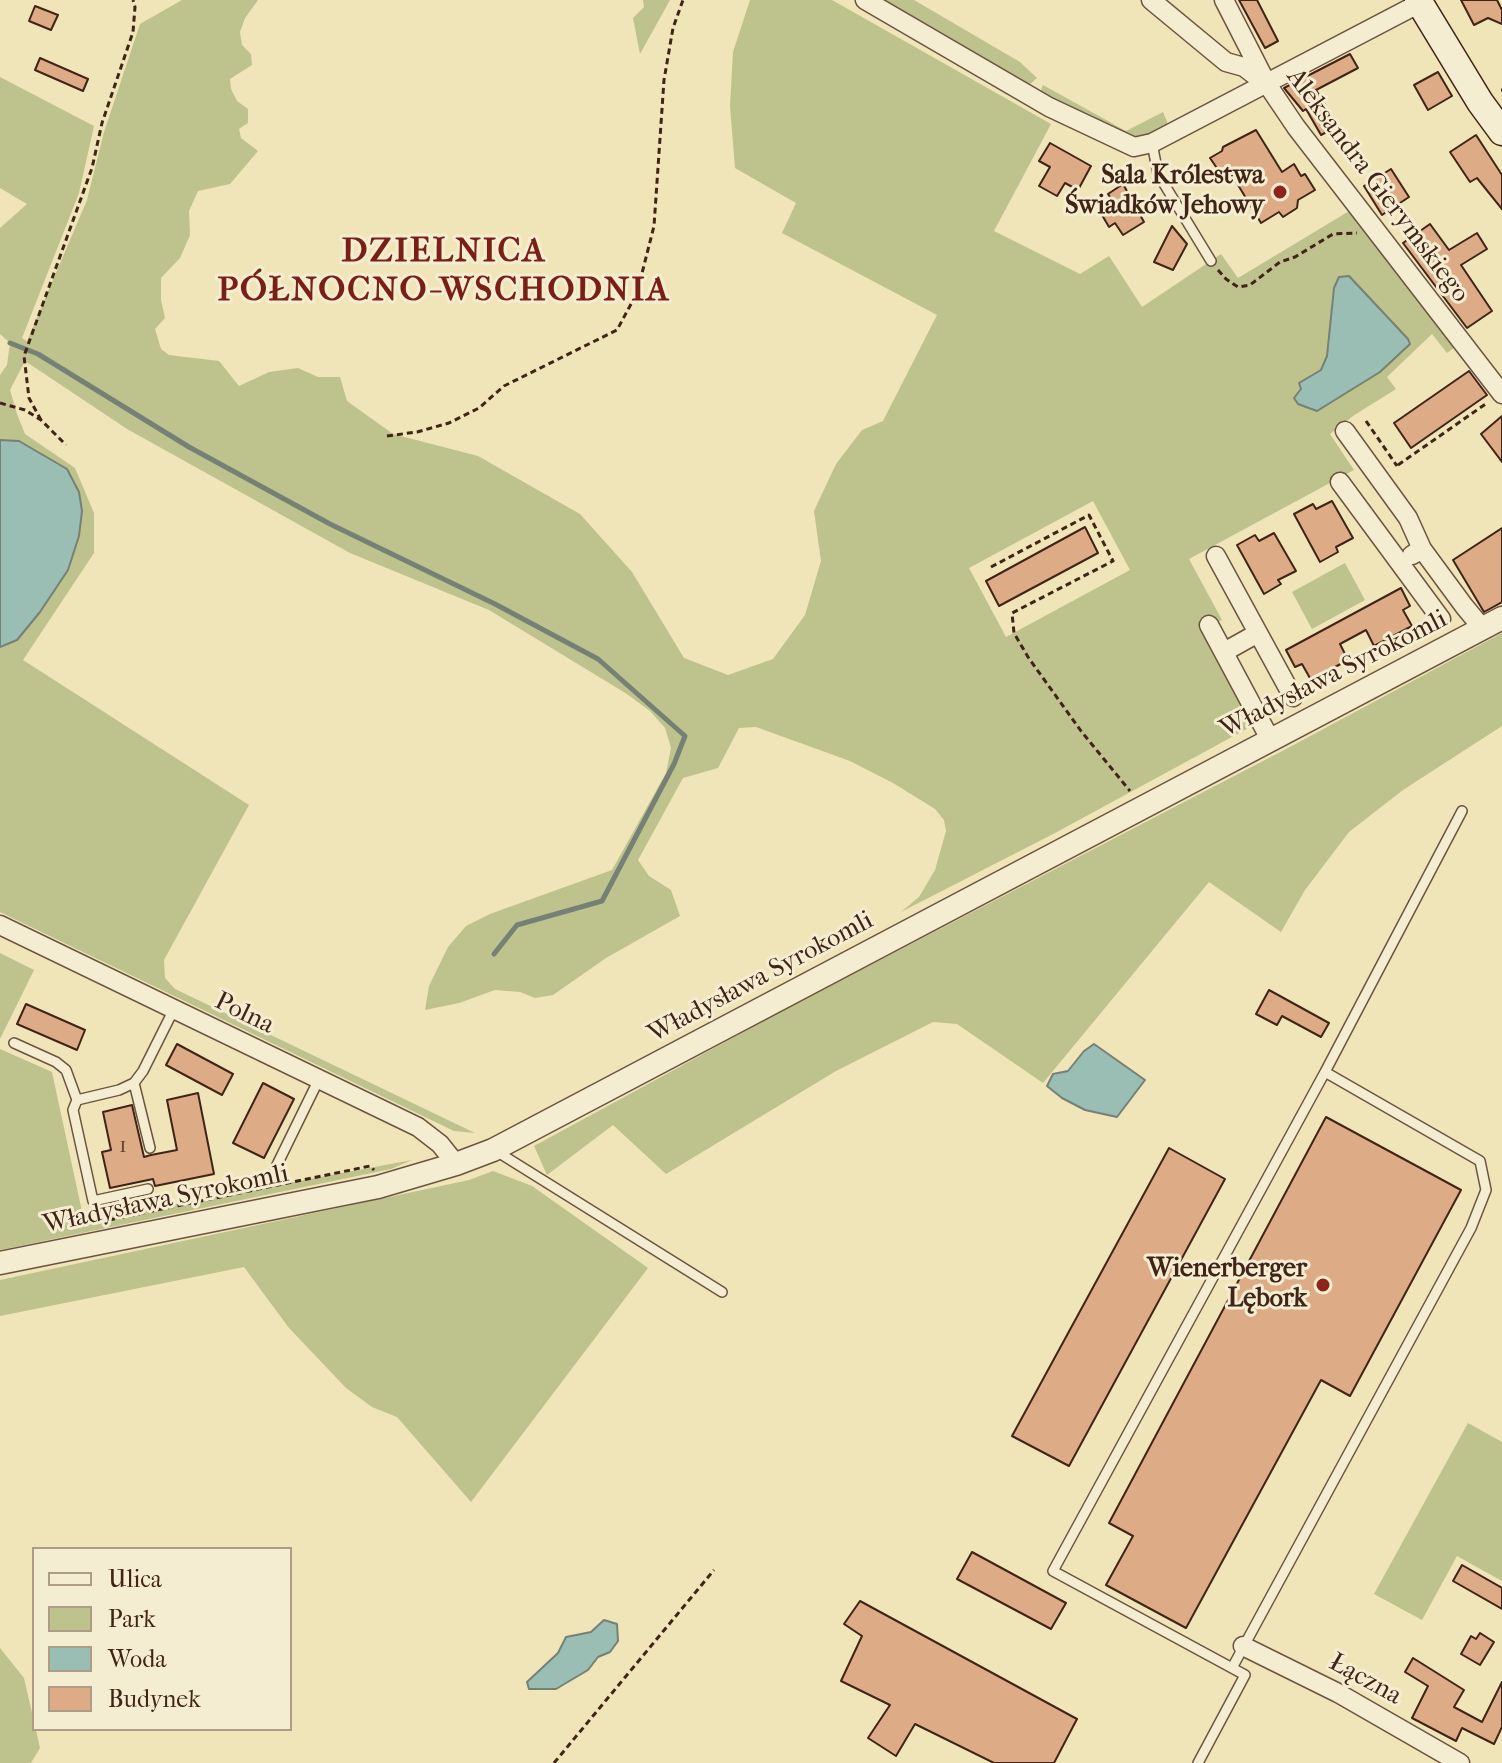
<!DOCTYPE html>
<meta charset="utf-8">
<style>
body{margin:0}
#map{position:relative;width:1502px;height:1763px;overflow:hidden;background:#f0e4b9;font-family:"IM FELL French Canon",serif}
canvas{display:block}
.legend{position:absolute;left:32px;top:1547px;width:260px;height:184px;box-sizing:border-box;background:#f5edd2;border:2px solid #ad9d87;margin:0;padding:10px 14px;list-style:none;font-size:24px;color:#402417}
.legend li{display:flex;align-items:center;gap:16px;height:40px}
.legend b{width:40px;border:2px solid #ad9d87}
</style>
<div id="map">
<canvas width="1502" height="1763"></canvas>
<ul class="legend">
<li><b style="height:10px;background:#f5edd2"></b>Ulica</li>
<li><b style="height:22px;background:#bec28c"></b>Park</li>
<li><b style="height:22px;background:#9abeb3"></b>Woda</li>
<li><b style="height:22px;background:#ddab86"></b>Budynek</li>
</ul>
</div>
<script>
const ctx = document.querySelector('canvas').getContext('2d');
ctx.lineJoin = 'round';
function fill(path, color) { ctx.fillStyle = color; ctx.fill(path, 'evenodd'); }
const shape = rows => new Path2D(rows.map(r => 'M' + r).join(''));
function trace(path, color, width, dash) { ctx.strokeStyle = color; ctx.lineWidth = width; ctx.lineCap = dash ? 'butt' : 'round'; ctx.setLineDash(dash || []); ctx.stroke(path); }
function drawText(font, color, halo, rows, align = 'center') {
  ctx.font = font + ' "IM FELL French Canon",serif'; ctx.lineWidth = 6; ctx.setLineDash([]); ctx.textBaseline = 'middle'; ctx.strokeStyle = halo; ctx.fillStyle = color; for (const [text, x, y, turn = 0] of rows) {
    ctx.save(); ctx.translate(x, y); ctx.rotate((+turn || 0) * Math.PI / 180); ctx.textAlign = isNaN(turn) ? turn : align; if (halo) ctx.strokeText(text, 0, 0); ctx.fillText(text, 0, 0); ctx.restore();
  }
}
const green = shape([
 [182,0,258,0,245,18,240,32,242,45,251,54,252,65,230,79,231,89,237,101,248,109,248,123,239,129,241,138,258,151,230,184,198,191,189,211,190,235,180,258,161,278,161,300,165,318,155,329,161,349,169,355,219,361,239,386,269,372,298,368,318,377,340,377,347,401,393,434,478,456,580,514,632,572,684,658,728,675,773,659,805,615,821,561,814,511,836,464,862,430,883,421,937,315,782,233,796,203,735,168,730,106,733,52,750,0,832,0,1051,124,994,231,1080,274,1109,256,1142,307,1221,254,1238,278,1351,210,1455,347,1447,353,1432,334,1387,377,1396,389,1353,416,1330,434,1354,470,1189,559,1222,620,1202,629,1254,725,1055,833,901,912,919,897,935,870,946,831,944,820,935,809,893,783,850,761,756,727,739,728,718,768,683,778,638,860,649,876,671,890,680,916,606,958,553,995,535,998,520,992,495,990,459,1003,425,1010,429,986,448,947,466,926,490,914,612,870,666,773,671,748,665,728,650,711,627,694,489,610,350,553,127,429,25,361,10,390,17,414,25,434,75,468,94,513,94,553,23,660,249,805,164,960,165,978,175,989,475,1133,454,1131,0,912,0,647,17,640,40,612,68,570,79,536,19,441,0,440,0,375,7,365,10,343,0,334,0,228,27,204,0,188,0,77,94,126,79,193,22,338,27,341,87,200,104,132,140,24],
 [1093,501,1130,570,1006,637,969,568],
 [643,0,670,0,640,54,633,18,644,7],
 [877,0,914,0,1020,62,1037,78,1027,87],
 [1043,85,1126,131,1163,112,1168,124,1146,135,1125,137,1039,95],
 [1345,563,1365,600,1312,629,1292,592],
 [1502,633,1502,726,1403,790,1349,832,1305,890,1281,932,1209,882,1043,1083,957,1024,933,1022,836,1071,666,1174,613,1125,547,1175,534,1146,786,1009,1288,748],
 [0,953,34,970,0,1039],
 [0,1049,52,1072,84,1221,412,1160,391,1169,0,1250],
 [493,1171,532,1186,648,1268,471,1502,397,1417,372,1407,346,1388,289,1328,244,1267,0,1316,0,1280,469,1180],
 [1468,1423,1502,1442,1502,1581,1457,1556,1422,1620,1374,1594],
 [0,1648,24,1678,40,1748,31,1763,0,1763]
]);
const water = shape([
 [1349,276,1408,339,1410,344,1380,372,1317,411,1298,404,1294,398,1301,389,1299,383,1321,370,1327,356,1334,288,1339,277,1349,276],
 [0,440,19,441,67,469,79,492,82,511,79,536,68,570,40,612,17,640,0,647,0,440],
 [1094,1044,1145,1080,1117,1117,1085,1110,1062,1098,1047,1086,1053,1074,1068,1071,1084,1051,1094,1044],
 [604,1620,617,1624,618,1641,610,1652,598,1657,588,1670,556,1689,529,1689,527,1682,558,1653,566,1637,591,1632,604,1620]
]);
const stream = shape([
 [10,343,38,354,189,447,330,524,495,604,598,659,685,736,674,764,602,901,517,925,494,954]
]);
const building = shape([
 [1239,0,1257,0,1278,41,1265,48,1239,0],
 [1461,0,1497,0,1502,10,1502,24,1488,18,1474,25,1461,0],
 [35,6,58,15,51,30,29,21,35,6],
 [1350,54,1358,68,1316,90,1338,126,1321,135,1306,109,1303,111,1284,88,1350,54],
 [40,58,88,79,83,91,35,70,40,58],
 [1438,72,1452,96,1428,110,1414,85,1438,72],
 [1256,130,1282,172,1294,164,1301,176,1305,174,1315,190,1298,200,1297,208,1283,217,1279,212,1261,223,1232,175,1225,180,1210,158,1222,151,1223,147,1256,130],
 [1476,135,1502,175,1502,209,1477,178,1470,182,1450,152,1476,135],
 [1050,143,1091,166,1078,190,1065,183,1057,196,1039,186,1050,167,1039,161,1050,143],
 [1391,169,1409,197,1382,215,1364,186,1391,169],
 [1123,184,1144,222,1123,235,1115,223,1109,227,1102,215,1116,206,1108,194,1123,184],
 [1430,224,1449,250,1477,233,1487,249,1461,265,1492,311,1467,328,1403,243,1430,224],
 [1172,226,1187,244,1173,270,1154,262,1172,226],
 [1469,371,1487,395,1411,448,1394,423,1469,371],
 [1502,416,1502,462,1481,434,1502,416],
 [1332,501,1353,538,1336,547,1338,552,1320,562,1294,514,1313,504,1316,509,1332,501],
 [1085,527,1098,553,999,606,986,581,1085,527],
 [1502,528,1502,602,1484,612,1453,560,1502,528],
 [1274,533,1296,571,1278,580,1281,584,1264,594,1237,545,1255,535,1259,541,1274,533],
 [1401,588,1410,606,1403,610,1412,626,1374,646,1366,630,1340,644,1348,660,1311,680,1302,664,1295,667,1286,650,1401,588],
 [1269,990,1329,1023,1321,1037,1282,1016,1277,1025,1256,1014,1269,990],
 [26,1004,85,1030,77,1050,17,1024,26,1004],
 [177,1044,233,1074,222,1095,166,1065,177,1044],
 [263,1083,294,1099,264,1158,233,1143,263,1083],
 [198,1093,214,1174,155,1186,153,1179,110,1188,102,1152,111,1150,103,1112,132,1105,144,1157,151,1155,177,1150,167,1100,198,1093],
 [1326,1117,1461,1190,1350,1396,1321,1380,1186,1628,1106,1585,1133,1536,1109,1523,1326,1117],
 [1169,1148,1225,1179,1069,1466,1012,1436,1169,1148],
 [972,1552,1066,1603,1051,1629,957,1579,972,1552],
 [1462,1565,1502,1588,1502,1609,1453,1581,1462,1565],
 [860,1601,1077,1719,1054,1763,994,1763,915,1724,896,1756,868,1738,890,1705,841,1681,862,1636,844,1624,860,1601],
 [1480,1633,1494,1642,1480,1665,1461,1654,1471,1636,1476,1639,1480,1633],
 [1413,1658,1464,1690,1454,1707,1482,1722,1502,1682,1502,1727,1494,1744,1462,1728,1456,1741,1412,1718,1428,1686,1405,1672,1413,1658]
]);
const path = shape([
 [1501,90,1502,90],
 [1218,270,1226,279,1238,287,1250,285,1280,262,1295,257,1333,234,1357,233],
 [0,403,25,410,41,420,66,445],
 [41,420,29,398,24,356,92,168,102,123,133,32,135,7,133,0],
 [1366,421,1397,466],
 [387,436,417,432,449,423,479,408,504,386,617,330,637,293,654,226,664,80,673,28,683,0],
 [1398,465,1487,403],
 [991,567,1089,515,1113,561,1012,613,1014,633,1028,657,1081,731,1130,791],
 [109,1220,370,1166,374,1170],
 [554,1763,714,1570]
]);
const service = shape([
 [1152,143,1158,174,1211,261],
 [14,1043,56,1062,66,1070,77,1100],
 [134,1083,150,1148],
 [496,1151,722,1292],
 [275,1169,319,1079],
 [148,1189,93,1201,73,1110,77,1100,119,1090,134,1083,143,1071,174,1009],
 [1232,1668,1471,1228,1486,1190,1480,1161,1325,1072,1462,811],
 [1198,1763,1245,1675,1053,1571,1325,1072]
]);
const minor = shape([
 [865,0,1049,107,1134,147,1152,143,1420,3],
 [1151,0,1226,62,1244,67,1261,80],
 [1224,0,1267,84,1296,127,1502,394],
 [1345,431,1408,518,1422,549],
 [1340,482,1441,619],
 [1412,555,1422,549,1464,606,1483,629],
 [1216,556,1293,697],
 [1209,625,1270,739],
 [1224,652,1258,633],
 [0,925,418,1127,440,1144,456,1164],
 [1243,1646,1338,1693,1460,1763]
]);
const tertiary = shape([
 [0,1263,378,1187,456,1164,493,1150,1502,618]
]);
const secondary = shape([
 [1418,0,1480,102,1502,132]
]);
const markers = [
 [1280,192,8,"#8f2418"],
 [1323,1285,8,"#8f2418"]
];
const numberNames = [
 ["1",123,1147]
];
const poiNames = [
 ["Sala Królestwa",1264,177],
 ["Świadków Jehowy",1264,207],
 ["Wienerberger",1307,1270],
 ["Lębork",1307,1300]
];
const streetNames = [
 ["Aleksandra Gierymskiego",1377,186,53],
 ["Władysława Syrokomli",1334,675,-27],
 ["Władysława Syrokomli",761,978,-28],
 ["Polna",244,1014,26],
 ["Władysława Syrokomli",166,1200,-12],
 ["Łączna",1365,1680,29]
];
const districtNames = [
 ["DZIELNICA",444,253],
 ["PÓŁNOCNO-WSCHODNIA",444,292]
];
fill(green, '#bec28c');
fill(water, '#9abeb3');
trace(water, '#768075', 2);
trace(stream, '#768075', 5);
fill(building, '#ddab86');
trace(building, '#402417', 2);
trace(service, '#6c5440', 12);
trace(minor, '#6c5440', 21);
trace(tertiary, '#6c5440', 25);
trace(secondary, '#402417', 29);
trace(path, '#402417', 3, [6, 4]);
trace(service, '#f5edd2', 9);
trace(minor, '#f5edd2', 18);
trace(tertiary, '#f5edd2', 22);
trace(secondary, '#f5edd2', 26);
for (const [x, y, r, color] of markers) { const dot = new Path2D(); dot.arc(x, y, r, 0, 2 * Math.PI); ctx.fillStyle = color; ctx.fill(dot); trace(dot, '#f5edd2', 3); }
drawText('22px', '#674633', null, numberNames);
drawText('bold 26px', '#402417', '#f5edd2', poiNames, 'right');
drawText('26px', '#402417', '#f5edd2', streetNames);
ctx.letterSpacing = '2px';
drawText('bold 34px', '#7a1f14', '#f5edd2', districtNames);
ctx.letterSpacing = '0px';
</script>
